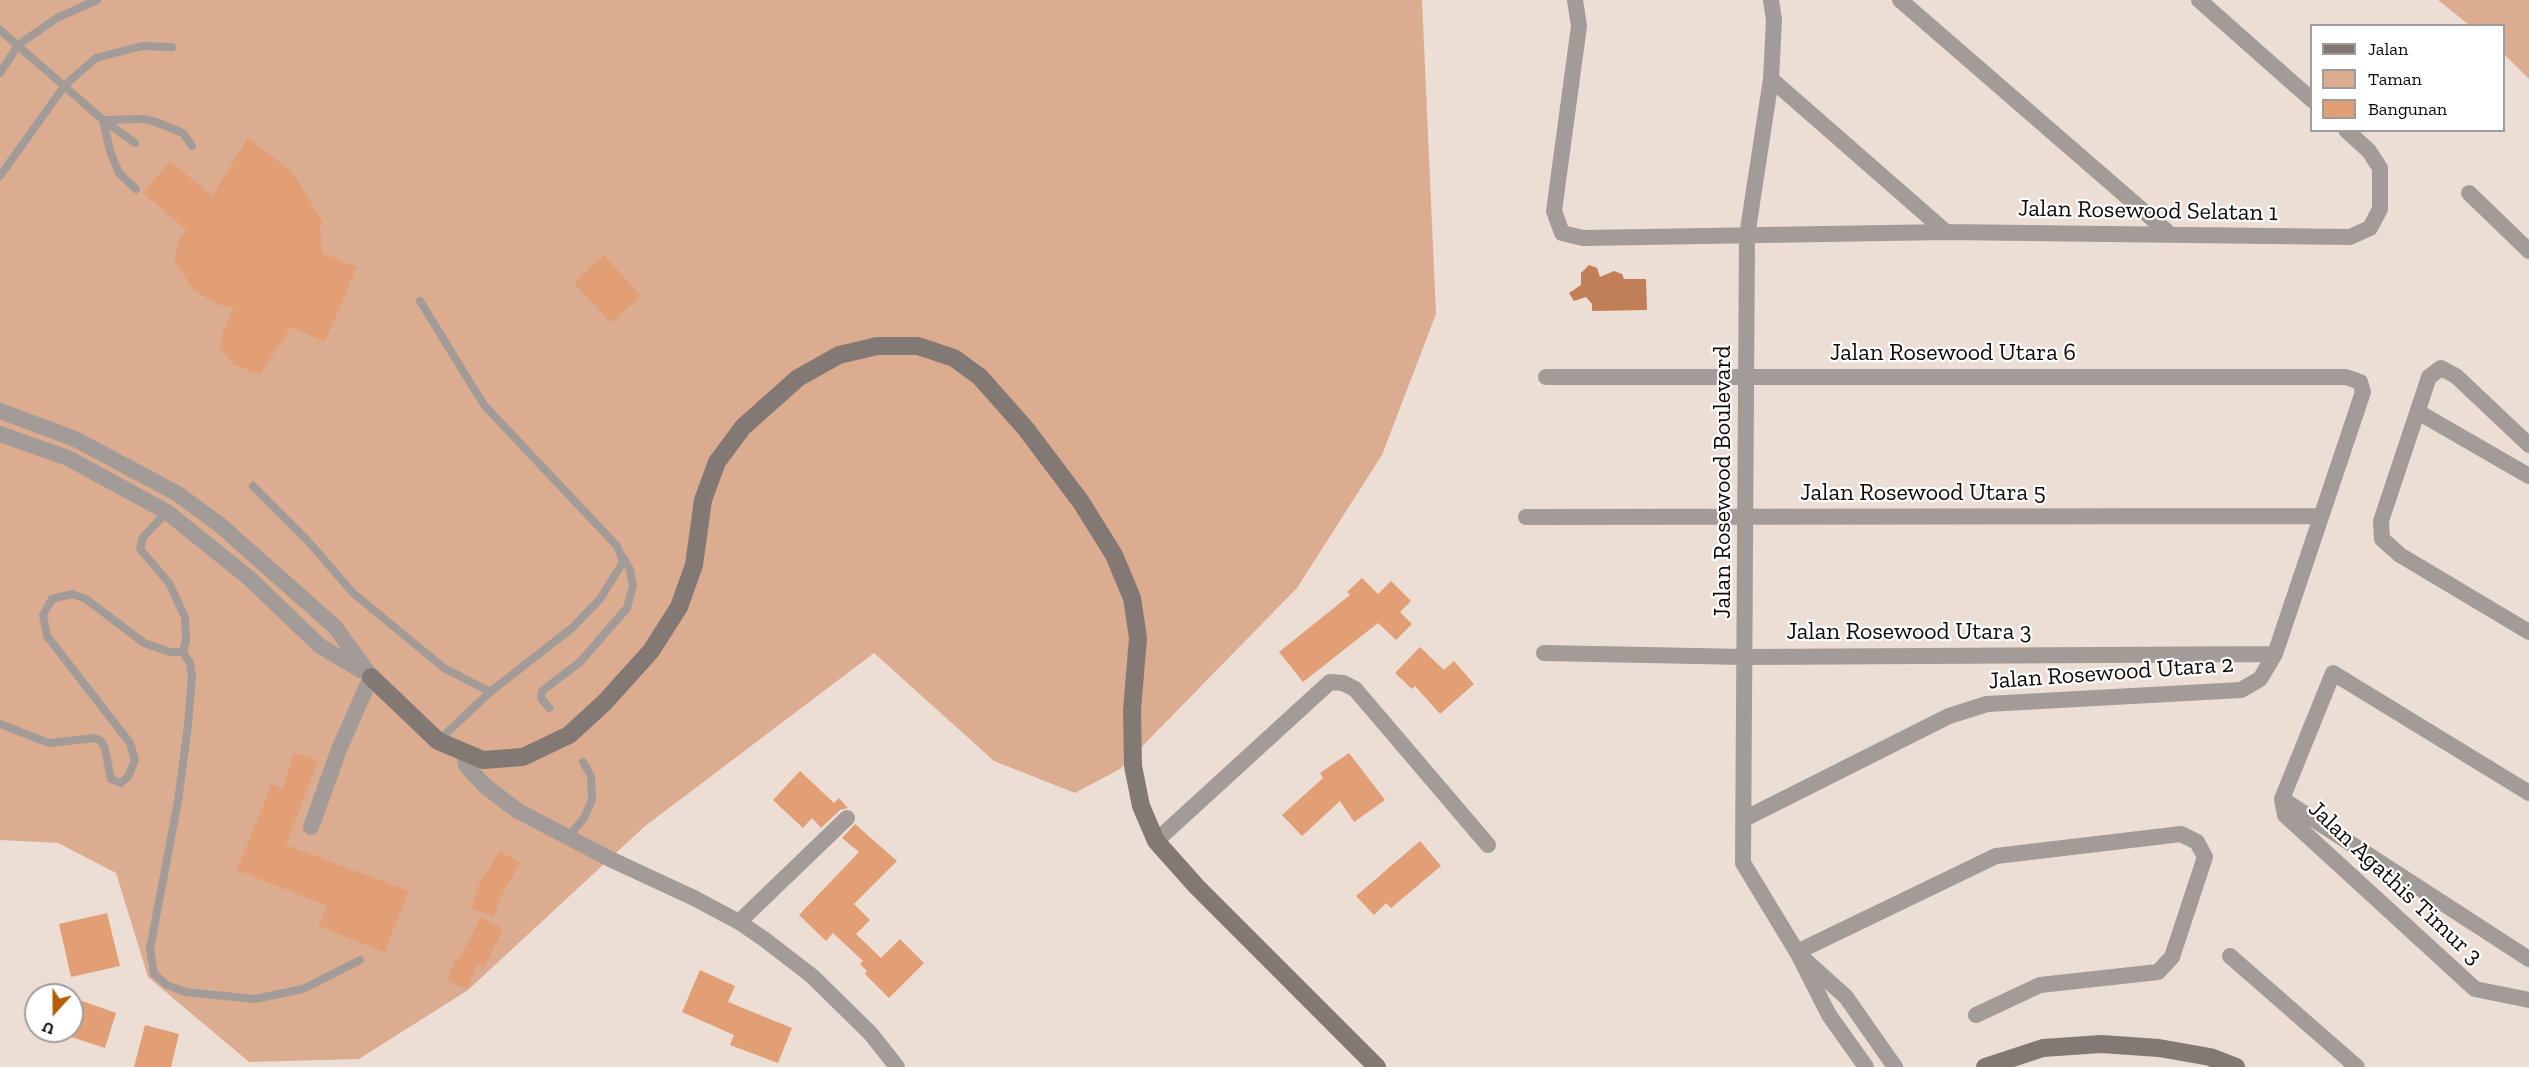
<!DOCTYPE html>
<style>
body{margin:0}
#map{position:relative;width:2529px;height:1067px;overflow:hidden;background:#edded5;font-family:"Zilla Slab",serif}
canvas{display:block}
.legend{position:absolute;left:2310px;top:24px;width:195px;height:108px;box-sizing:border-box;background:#fff;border:2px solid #9f9d9c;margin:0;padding:8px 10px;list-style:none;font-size:18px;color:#0f0a08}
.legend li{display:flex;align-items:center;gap:12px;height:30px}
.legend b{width:30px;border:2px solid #9f9d9c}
.north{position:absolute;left:24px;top:983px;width:60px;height:60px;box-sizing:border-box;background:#fff;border:2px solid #9f9d9c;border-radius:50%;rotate:201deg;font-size:16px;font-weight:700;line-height:24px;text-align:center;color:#0f0a08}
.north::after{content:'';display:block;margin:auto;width:21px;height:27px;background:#b75b05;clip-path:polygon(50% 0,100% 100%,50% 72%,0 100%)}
</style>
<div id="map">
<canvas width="2529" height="1067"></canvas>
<ul class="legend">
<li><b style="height:8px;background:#837974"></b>Jalan</li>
<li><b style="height:16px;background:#dcac90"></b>Taman</li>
<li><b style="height:16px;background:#e29e74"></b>Bangunan</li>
</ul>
<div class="north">U</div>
</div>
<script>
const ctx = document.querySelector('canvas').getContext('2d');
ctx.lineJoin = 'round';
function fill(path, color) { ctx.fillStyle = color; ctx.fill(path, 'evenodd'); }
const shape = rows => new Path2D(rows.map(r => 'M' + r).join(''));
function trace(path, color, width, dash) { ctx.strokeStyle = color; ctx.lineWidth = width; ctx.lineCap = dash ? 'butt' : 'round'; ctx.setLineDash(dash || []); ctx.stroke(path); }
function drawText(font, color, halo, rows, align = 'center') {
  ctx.font = font + ' "Zilla Slab",serif'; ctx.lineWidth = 4.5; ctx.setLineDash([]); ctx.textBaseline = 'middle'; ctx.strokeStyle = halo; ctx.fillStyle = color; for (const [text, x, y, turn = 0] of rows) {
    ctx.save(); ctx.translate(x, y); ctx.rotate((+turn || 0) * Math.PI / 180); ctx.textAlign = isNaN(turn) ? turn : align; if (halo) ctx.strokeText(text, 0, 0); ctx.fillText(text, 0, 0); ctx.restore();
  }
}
const green = shape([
 [0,0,1422,0,1436,314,1382,455,1297,588,1120,769,1075,793,994,761,874,653,644,827,468,990,359,1059,249,1062,148,977,116,873,58,843,0,840],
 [2438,0,2529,0,2529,79,2504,54,2504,26,2469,25]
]);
const water = shape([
 [1589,265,1597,268,1600,277,1614,271,1622,274,1624,279,1646,279,1647,310,1592,311,1592,304,1586,297,1574,301,1569,293,1581,285,1581,273]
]);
const building = shape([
 [248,138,293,173,323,223,320,226,322,253,357,267,325,342,291,327,260,374,234,365,220,348,222,334,234,308,216,304,194,290,174,260,179,239,187,230,143,193,170,161,212,196],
 [604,255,641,296,611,323,574,283],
 [1362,578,1378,594,1391,581,1411,601,1400,612,1412,624,1396,640,1378,623,1303,682,1279,652,1350,595,1347,592],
 [1420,647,1444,670,1454,661,1474,684,1440,714,1415,686,1412,689,1395,673],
 [294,753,318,760,286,845,409,891,384,952,319,926,327,906,237,870,272,784,283,789],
 [1349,753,1385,800,1354,822,1340,801,1302,836,1282,815,1323,778,1320,773],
 [800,771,834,803,839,798,848,808,840,810,821,828,812,818,803,828,773,800],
 [855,824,897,861,854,904,870,920,856,934,881,958,900,939,924,963,889,998,865,974,867,971,860,964,863,961,833,933,826,941,799,915,859,852,842,838],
 [1420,841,1441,866,1391,908,1386,903,1374,915,1356,896],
 [500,851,520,863,500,898,494,917,471,909,478,887],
 [107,913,120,966,71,977,59,924],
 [481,917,503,929,484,967,477,963,467,989,447,981,455,958,459,959],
 [700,970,735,986,728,1002,792,1028,778,1063,730,1045,734,1035,682,1012],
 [82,1001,116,1013,105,1048,71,1037],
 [145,1025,179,1034,171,1067,134,1067]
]);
const lane = shape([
 [0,30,103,120,135,143],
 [0,73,18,45,57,18,97,0],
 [0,176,65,85,96,58,142,46,172,47],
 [136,189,119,173,110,151,103,120,144,119,156,122,183,133,192,146],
 [420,301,484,405,617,546,623,562,600,599,572,628,490,692,438,741],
 [253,486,307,540,353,593,444,668,490,692],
 [183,652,190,663,192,676,188,725,178,801,150,949,154,974,167,985,185,992,255,999,303,989,360,960],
 [549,708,541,698,542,691,580,662,627,608,633,586,630,570,623,557],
 [0,724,49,743,95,738,101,741,105,749,111,779,121,783,128,777,135,760,130,743,47,636,43,615,52,599,72,594,86,599,144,643,170,652,183,652,186,640,185,617,169,583,140,549,143,537,167,512],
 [568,837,584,818,592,800,591,776,583,762]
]);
const street = shape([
 [1575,0,1579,26,1554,211,1562,233,1583,238,1946,232,2350,237,2370,228,2380,209,2380,168,2369,151,2346,130],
 [1771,0,1774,20,1771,79,1747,236,1743,863,1797,952,1829,1015,1866,1067],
 [1900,0,2171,235],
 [2199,0,2312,100],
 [1771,79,1946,232],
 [2469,193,2529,251],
 [1546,377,2346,377,2360,382,2363,392,2275,654,2260,679,2241,690,1987,704,1949,716,1744,819],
 [0,411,75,439,178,494,220,525,335,627,371,677],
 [2418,412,2529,476],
 [0,434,68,458,167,512,249,578,320,646,362,671],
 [2529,445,2456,376,2441,368,2429,377,2381,521,2382,539,2400,555,2529,632],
 [1526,517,2321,516],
 [1544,653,1746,657,2275,654],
 [465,752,466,765,472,772,485,786,518,811,610,859,694,898,739,922,764,939,812,976,871,1034,897,1067],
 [2282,799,2333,673,2529,793],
 [2282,799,2285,815,2475,989,2529,1000],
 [2282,799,2529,959],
 [311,827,340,747,371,677],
 [1156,841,1330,682,1343,683,1355,689,1488,845],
 [739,922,847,818],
 [1797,952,1996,856,2181,834,2197,842,2205,857,2172,957,2158,972,2040,985,1976,1015],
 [2230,956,2357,1067],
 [1806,961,1846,997,1895,1067]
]);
const secondary = shape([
 [371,677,438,741,483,760,523,757,569,735,604,703,651,651,679,607,694,565,703,500,717,462,743,427,798,378,839,355,877,346,918,346,954,358,980,377,1026,429,1081,502,1114,555,1132,598,1138,638,1132,710,1133,766,1141,806,1156,841,1197,887,1377,1067],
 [1985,1067,2043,1048,2101,1044,2159,1048,2210,1057,2236,1067]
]);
const streetNames = [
 ["Jalan Rosewood Selatan 1",2148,211,1],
 ["Jalan Rosewood Utara 6",1953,353],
 ["Jalan Rosewood Boulevard",1723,482,-90],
 ["Jalan Rosewood Utara 5",1923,493],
 ["Jalan Rosewood Utara 3",1909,632],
 ["Jalan Rosewood Utara 2",2111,673,-4],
 ["Jalan Agathis Timur 3",2395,883,43]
];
fill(green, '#dcac90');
fill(water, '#c07f56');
fill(building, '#e29e74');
trace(lane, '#a29b97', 8);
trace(street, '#a29b97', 16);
trace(secondary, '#837974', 18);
drawText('24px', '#0f0a08', '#fff', streetNames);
</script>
